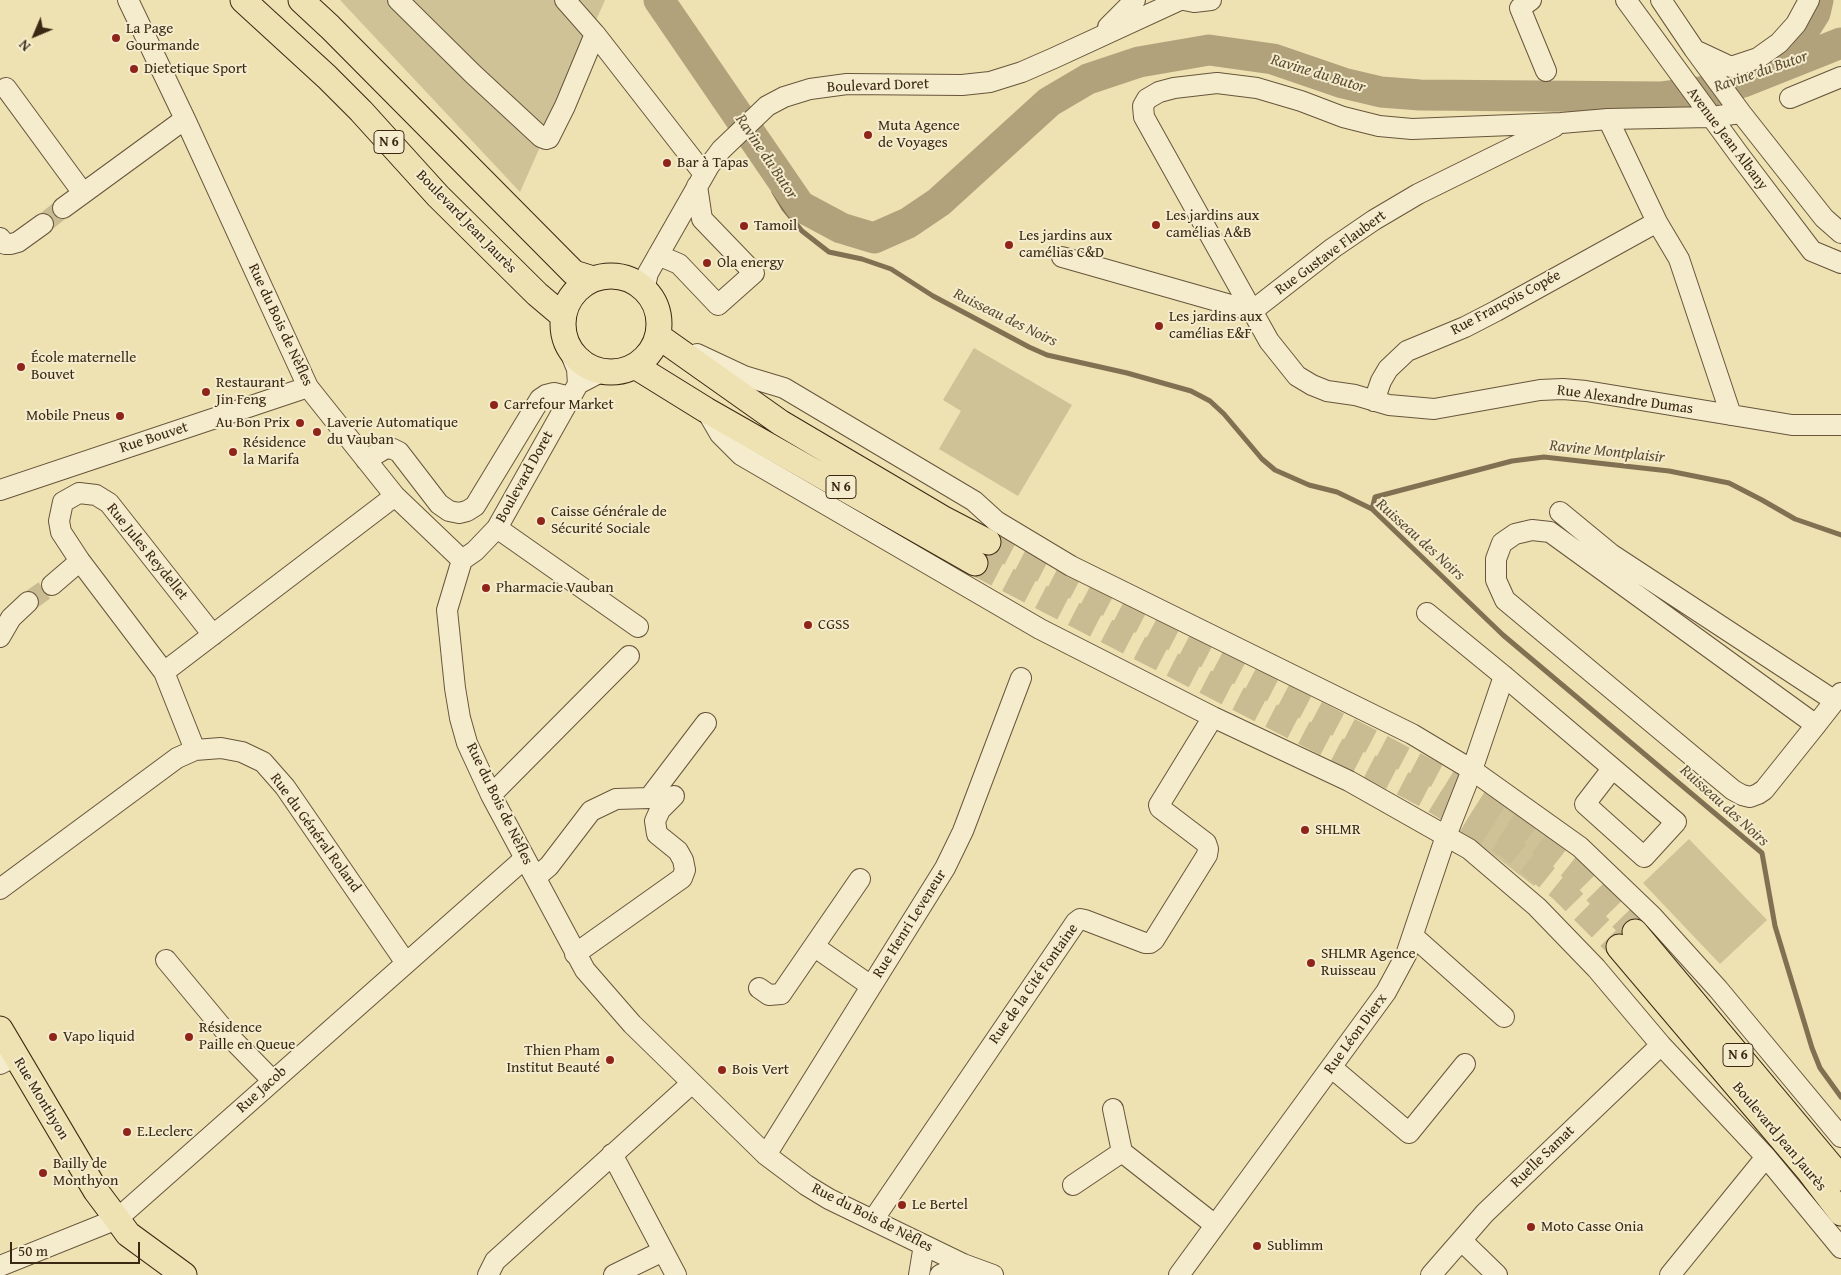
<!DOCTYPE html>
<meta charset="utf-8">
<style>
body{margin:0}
#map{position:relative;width:1841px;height:1275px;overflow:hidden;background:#eee1b2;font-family:"Gentium Book Plus",serif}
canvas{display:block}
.north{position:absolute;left:10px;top:10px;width:50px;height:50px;-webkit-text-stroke:4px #f4eccd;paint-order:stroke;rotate:225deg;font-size:14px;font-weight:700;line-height:20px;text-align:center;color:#3a2813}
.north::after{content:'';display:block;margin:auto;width:18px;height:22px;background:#3a2813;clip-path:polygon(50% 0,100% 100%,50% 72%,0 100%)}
.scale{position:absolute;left:10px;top:1242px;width:130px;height:22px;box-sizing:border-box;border:2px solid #3a2813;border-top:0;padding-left:6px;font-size:15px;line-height:18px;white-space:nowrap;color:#3a2813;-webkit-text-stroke:4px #f4eccd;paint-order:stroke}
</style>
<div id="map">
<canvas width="1841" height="1275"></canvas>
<div class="north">N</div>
<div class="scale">50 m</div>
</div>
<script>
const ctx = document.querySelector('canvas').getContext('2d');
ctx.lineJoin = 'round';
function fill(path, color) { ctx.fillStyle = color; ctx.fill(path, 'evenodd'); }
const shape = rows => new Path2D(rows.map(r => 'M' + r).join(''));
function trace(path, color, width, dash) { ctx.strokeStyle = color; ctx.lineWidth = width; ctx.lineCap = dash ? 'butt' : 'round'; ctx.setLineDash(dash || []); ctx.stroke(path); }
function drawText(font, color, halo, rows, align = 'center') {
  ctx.font = font + ' "Gentium Book Plus",serif'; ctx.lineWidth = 4; ctx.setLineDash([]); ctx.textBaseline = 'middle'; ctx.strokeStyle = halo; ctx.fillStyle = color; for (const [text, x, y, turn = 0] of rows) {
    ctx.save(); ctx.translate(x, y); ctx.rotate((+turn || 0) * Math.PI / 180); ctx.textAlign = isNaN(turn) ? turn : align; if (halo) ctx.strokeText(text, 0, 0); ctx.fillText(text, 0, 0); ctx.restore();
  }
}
const green = shape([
 [340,0,605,0,520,192],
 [974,348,1072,405,1018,496,939,449,961,411,943,400],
 [1499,800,1563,849,1534,886,1470,837],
 [1689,839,1767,920,1720,964,1643,883]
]);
const stream = shape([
 [767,160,774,192,784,209,802,231,829,252,862,259,891,269,933,296,1029,347,1047,355,1127,373,1191,391,1210,401,1224,414,1262,459,1275,470,1309,485,1337,492,1372,509,1503,635,1762,853,1775,926,1812,1048,1820,1068,1841,1097],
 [1372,509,1375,497,1512,461,1544,457,1669,471,1729,483,1762,500,1795,519,1841,535]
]);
const river = shape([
 [659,0,800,206,841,228,874,238,908,223,939,202,1049,102,1088,79,1139,62,1209,50,1273,59,1343,83,1381,92,1420,95,1660,97,1714,90,1743,82,1841,43],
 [1771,66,1787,57,1815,13,1818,0]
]);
const minorTunnel = shape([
 [43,224,63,208],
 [28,602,52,585]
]);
const majorTunnel = shape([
 [988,542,1437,776,1522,829,1576,872,1635,932],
 [975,563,1425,795,1508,846,1561,889,1619,947]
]);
const minor = shape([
 [128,0,185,119,308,387,395,496,462,560],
 [398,0,473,74,541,137,546,139,549,138,565,106,595,34],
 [565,0,595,34,704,174],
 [1184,0,1194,2,1211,0],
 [1531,0,1520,8,1546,71],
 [1626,0,1740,156,1812,251,1841,263],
 [1661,0,1694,49,1741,113,1824,218,1841,233],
 [1108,27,1135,0],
 [1699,52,1731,67,1758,58,1779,43,1796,24,1809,0],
 [6,88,83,193],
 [1790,98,1841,77],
 [1741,113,1711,117,1608,119,1561,123,1412,129,1379,126,1343,117,1301,101,1257,88,1217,83,1174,88,1159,92,1147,99,1143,106,1144,117,1269,341,1297,376,1312,385,1327,391,1355,395,1389,405,1434,409,1540,390,1563,389,1586,391,1792,425,1841,425],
 [1608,119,1657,222,1679,259,1731,415],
 [63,208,185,119],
 [0,238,5,244,11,244,18,242,43,224],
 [658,255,679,264,718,305,754,273,702,219,697,186],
 [1062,257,1252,311],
 [644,290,648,273,709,166,721,150,767,106,784,97,810,89,847,84,962,85,990,82,1022,72,1054,58,1180,0],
 [1252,311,1333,248,1374,220,1418,194,1554,127],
 [568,347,577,369,578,384],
 [697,354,744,376,784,388,974,501,996,521,1071,566,1412,734,1472,770,1580,847,1652,916,1718,989,1841,1137],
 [1374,401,1381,381,1388,369,1407,351,1465,327,1496,311,1657,222],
 [706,410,720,434,741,455,1040,629,1213,717,1349,781,1469,849,1537,907,1596,968,1661,1045,1766,1157,1841,1248],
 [366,460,386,448,393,449,399,452,439,504,449,511,459,513,467,511,475,506,540,399,546,395,554,393,570,397],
 [0,490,308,387],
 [1560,512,1611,554,1835,701],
 [497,528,638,627],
 [462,560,447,610,455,688,460,718,467,743,491,795,585,970,632,1024,766,1155,806,1185,829,1199,963,1264,993,1275],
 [462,560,475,551,497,528,578,384,601,372],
 [52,585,80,561],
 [1427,613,1504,676,1676,822,1644,857,1585,804,1612,769],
 [0,637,11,618,28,602],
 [164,672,395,496],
 [1816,725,1550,532,1532,530,1515,534,1502,543,1496,559,1496,580,1505,600,1733,790,1742,795,1750,797,1758,794,1764,790,1816,725,1841,693],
 [195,750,164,672,80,561,61,532,59,521,63,502,79,493,96,495,109,503,213,635],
 [491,795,629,656],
 [536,877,549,866,591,811,616,799,649,798,706,723],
 [0,889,177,758,195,750,221,748,242,752,263,762,285,787,406,963],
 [1413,936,1504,1017],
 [815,947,871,986],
 [575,954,682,878,685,870,683,860,678,851,657,834,655,821,660,810,674,796],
 [166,960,230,1037,273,1081],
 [759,988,769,995,781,994,860,879],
 [0,1064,16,1056],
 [1331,1067,1409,1133,1465,1064],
 [1113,1109,1122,1152,1215,1225],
 [612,1154,676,1275],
 [766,1155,945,868,963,831,1021,678],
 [1073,1185,1122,1152],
 [873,1220,1076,922,1080,919,1085,920,1145,943,1150,943,1154,940,1207,855,1208,849,1206,843,1160,808,1159,805,1213,717],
 [1462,1241,1497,1275],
 [0,1266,117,1219,524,859],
 [488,1275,495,1261,692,1083],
 [614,1275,663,1251],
 [919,1275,924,1245],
 [940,1275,963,1264],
 [1179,1275,1386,992,1406,955,1446,836,1472,770,1504,676],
 [1431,1275,1485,1213,1661,1045],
 [1670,1275,1766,1157]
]);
const major = shape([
 [243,0,327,77,361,111,438,196,537,294,563,316],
 [301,0,330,27,574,273,593,279],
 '563 324a48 48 0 1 1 96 0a48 48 0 1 1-96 0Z',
 [658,336,781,423,942,518,988,542],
 [635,366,706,410,975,563],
 [1635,932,1841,1178],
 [1619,947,1809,1171,1841,1213],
 [0,1029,96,1191,117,1219,128,1234,184,1275]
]);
const markers = [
 [116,38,5,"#8f2418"],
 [134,69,5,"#8f2418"],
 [868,135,5,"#8f2418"],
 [667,163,5,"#8f2418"],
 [1156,225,5,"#8f2418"],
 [744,226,5,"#8f2418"],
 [1009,245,5,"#8f2418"],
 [707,263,5,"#8f2418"],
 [1159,326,5,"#8f2418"],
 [21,367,5,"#8f2418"],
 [206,392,5,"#8f2418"],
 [494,405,5,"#8f2418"],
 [120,416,5,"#8f2418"],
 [300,423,5,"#8f2418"],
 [317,432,5,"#8f2418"],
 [233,452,5,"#8f2418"],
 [541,521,5,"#8f2418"],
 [486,588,5,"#8f2418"],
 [808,625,5,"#8f2418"],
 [1305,830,5,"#8f2418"],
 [1311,963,5,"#8f2418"],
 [53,1037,5,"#8f2418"],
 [189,1037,5,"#8f2418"],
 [610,1060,5,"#8f2418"],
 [722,1070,5,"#8f2418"],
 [127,1132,5,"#8f2418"],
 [43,1173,5,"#8f2418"],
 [902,1205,5,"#8f2418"],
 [1531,1227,5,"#8f2418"],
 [1257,1246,5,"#8f2418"]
];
const shields = [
 [389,142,30],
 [841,487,30],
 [1738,1055,30]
];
const shieldNames = [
 ["N 6",389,142],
 ["N 6",841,487],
 ["N 6",1738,1055]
];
const poiNames = [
 ["La Page",126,29],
 ["Gourmande",126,46],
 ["Dietetique Sport",144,69],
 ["Muta Agence",878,126],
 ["de Voyages",878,143],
 ["Bar à Tapas",677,163],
 ["Les jardins aux",1166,216],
 ["camélias A&B",1166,233],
 ["Tamoil",754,226],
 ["Les jardins aux",1019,236],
 ["camélias C&D",1019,253],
 ["Ola energy",717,263],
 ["Les jardins aux",1169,317],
 ["camélias E&F",1169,334],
 ["École maternelle",31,358],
 ["Bouvet",31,375],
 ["Restaurant",216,383],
 ["Jin Feng",216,400],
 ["Carrefour Market",504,405],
 ["Mobile Pneus",110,416,"right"],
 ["Au Bon Prix",290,423,"right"],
 ["Laverie Automatique",327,423],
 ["du Vauban",327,440],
 ["Résidence",243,443],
 ["la Marifa",243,460],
 ["Caisse Générale de",551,512],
 ["Sécurité Sociale",551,529],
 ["Pharmacie Vauban",496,588],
 ["CGSS",818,625],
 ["SHLMR",1315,830],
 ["SHLMR Agence",1321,954],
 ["Ruisseau",1321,971],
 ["Résidence",199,1028],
 ["Paille en Queue",199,1045],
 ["Vapo liquid",63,1037],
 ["Thien Pham",600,1051,"right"],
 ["Institut Beauté",600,1068,"right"],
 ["Bois Vert",732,1070],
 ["E.Leclerc",137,1132],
 ["Bailly de",53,1164],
 ["Monthyon",53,1181],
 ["Le Bertel",912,1205],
 ["Moto Casse Onia",1541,1227],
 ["Sublimm",1267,1246]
];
const streetNames = [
 ["Boulevard Doret",878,86,-2],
 ["Avenue Jean Albany",1727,139,53],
 ["Boulevard Jean Jaurès",466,222,46],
 ["Rue Gustave Flaubert",1331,253,-36],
 ["Rue François Copée",1506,303,-28],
 ["Rue du Bois de Nèfles",280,325,65],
 ["Rue Alexandre Dumas",1625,400,8],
 ["Rue Bouvet",154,438,-18],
 ["Boulevard Doret",525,477,-61],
 ["Rue Jules Reydellet",147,552,51],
 ["Rue du Bois de Nèfles",499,804,64],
 ["Rue du Général Roland",315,833,54],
 ["Rue Henri Leveneur",910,924,-58],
 ["Rue de la Cité Fontaine",1034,984,-55],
 ["Rue Léon Dierx",1356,1034,-54],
 ["Rue Jacob",262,1090,-42],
 ["Rue Monthyon",41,1099,59],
 ["Boulevard Jean Jaurès",1779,1137,50],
 ["Ruelle Samat",1543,1157,-44],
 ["Rue du Bois de Nèfles",872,1218,27]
];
const waterNames = [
 ["Ravine du Butor",1761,72,-19],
 ["Ravine du Butor",1318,74,17],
 ["Ravine du Butor",766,157,56],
 ["Ruisseau des Noirs",1005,318,26],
 ["Ravine Montplaisir",1607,452,6],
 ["Ruisseau des Noirs",1420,540,42],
 ["Ruisseau des Noirs",1724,806,42]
];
fill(green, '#cfc297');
trace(stream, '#817152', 5);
trace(river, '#b1a27c', 31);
trace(minorTunnel, '#cabc92', 20, [20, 10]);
trace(majorTunnel, '#cabc92', 25, [25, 12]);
trace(minor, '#67563b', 22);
trace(major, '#3a2813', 27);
trace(minor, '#f4eccd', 20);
trace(major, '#eee1b2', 25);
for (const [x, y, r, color] of markers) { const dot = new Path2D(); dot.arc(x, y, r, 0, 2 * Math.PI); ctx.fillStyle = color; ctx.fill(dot); trace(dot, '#f4eccd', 2); }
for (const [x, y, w] of shields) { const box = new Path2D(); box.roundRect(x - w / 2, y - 11.5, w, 23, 4); ctx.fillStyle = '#f4eccd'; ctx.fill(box); trace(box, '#3a2813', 1); }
drawText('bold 14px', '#3a2813', null, shieldNames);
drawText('15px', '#3a2813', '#f4eccd', poiNames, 'left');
drawText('15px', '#3a2813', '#f4eccd', streetNames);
drawText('italic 16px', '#5e4d32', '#f4eccd', waterNames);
</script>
